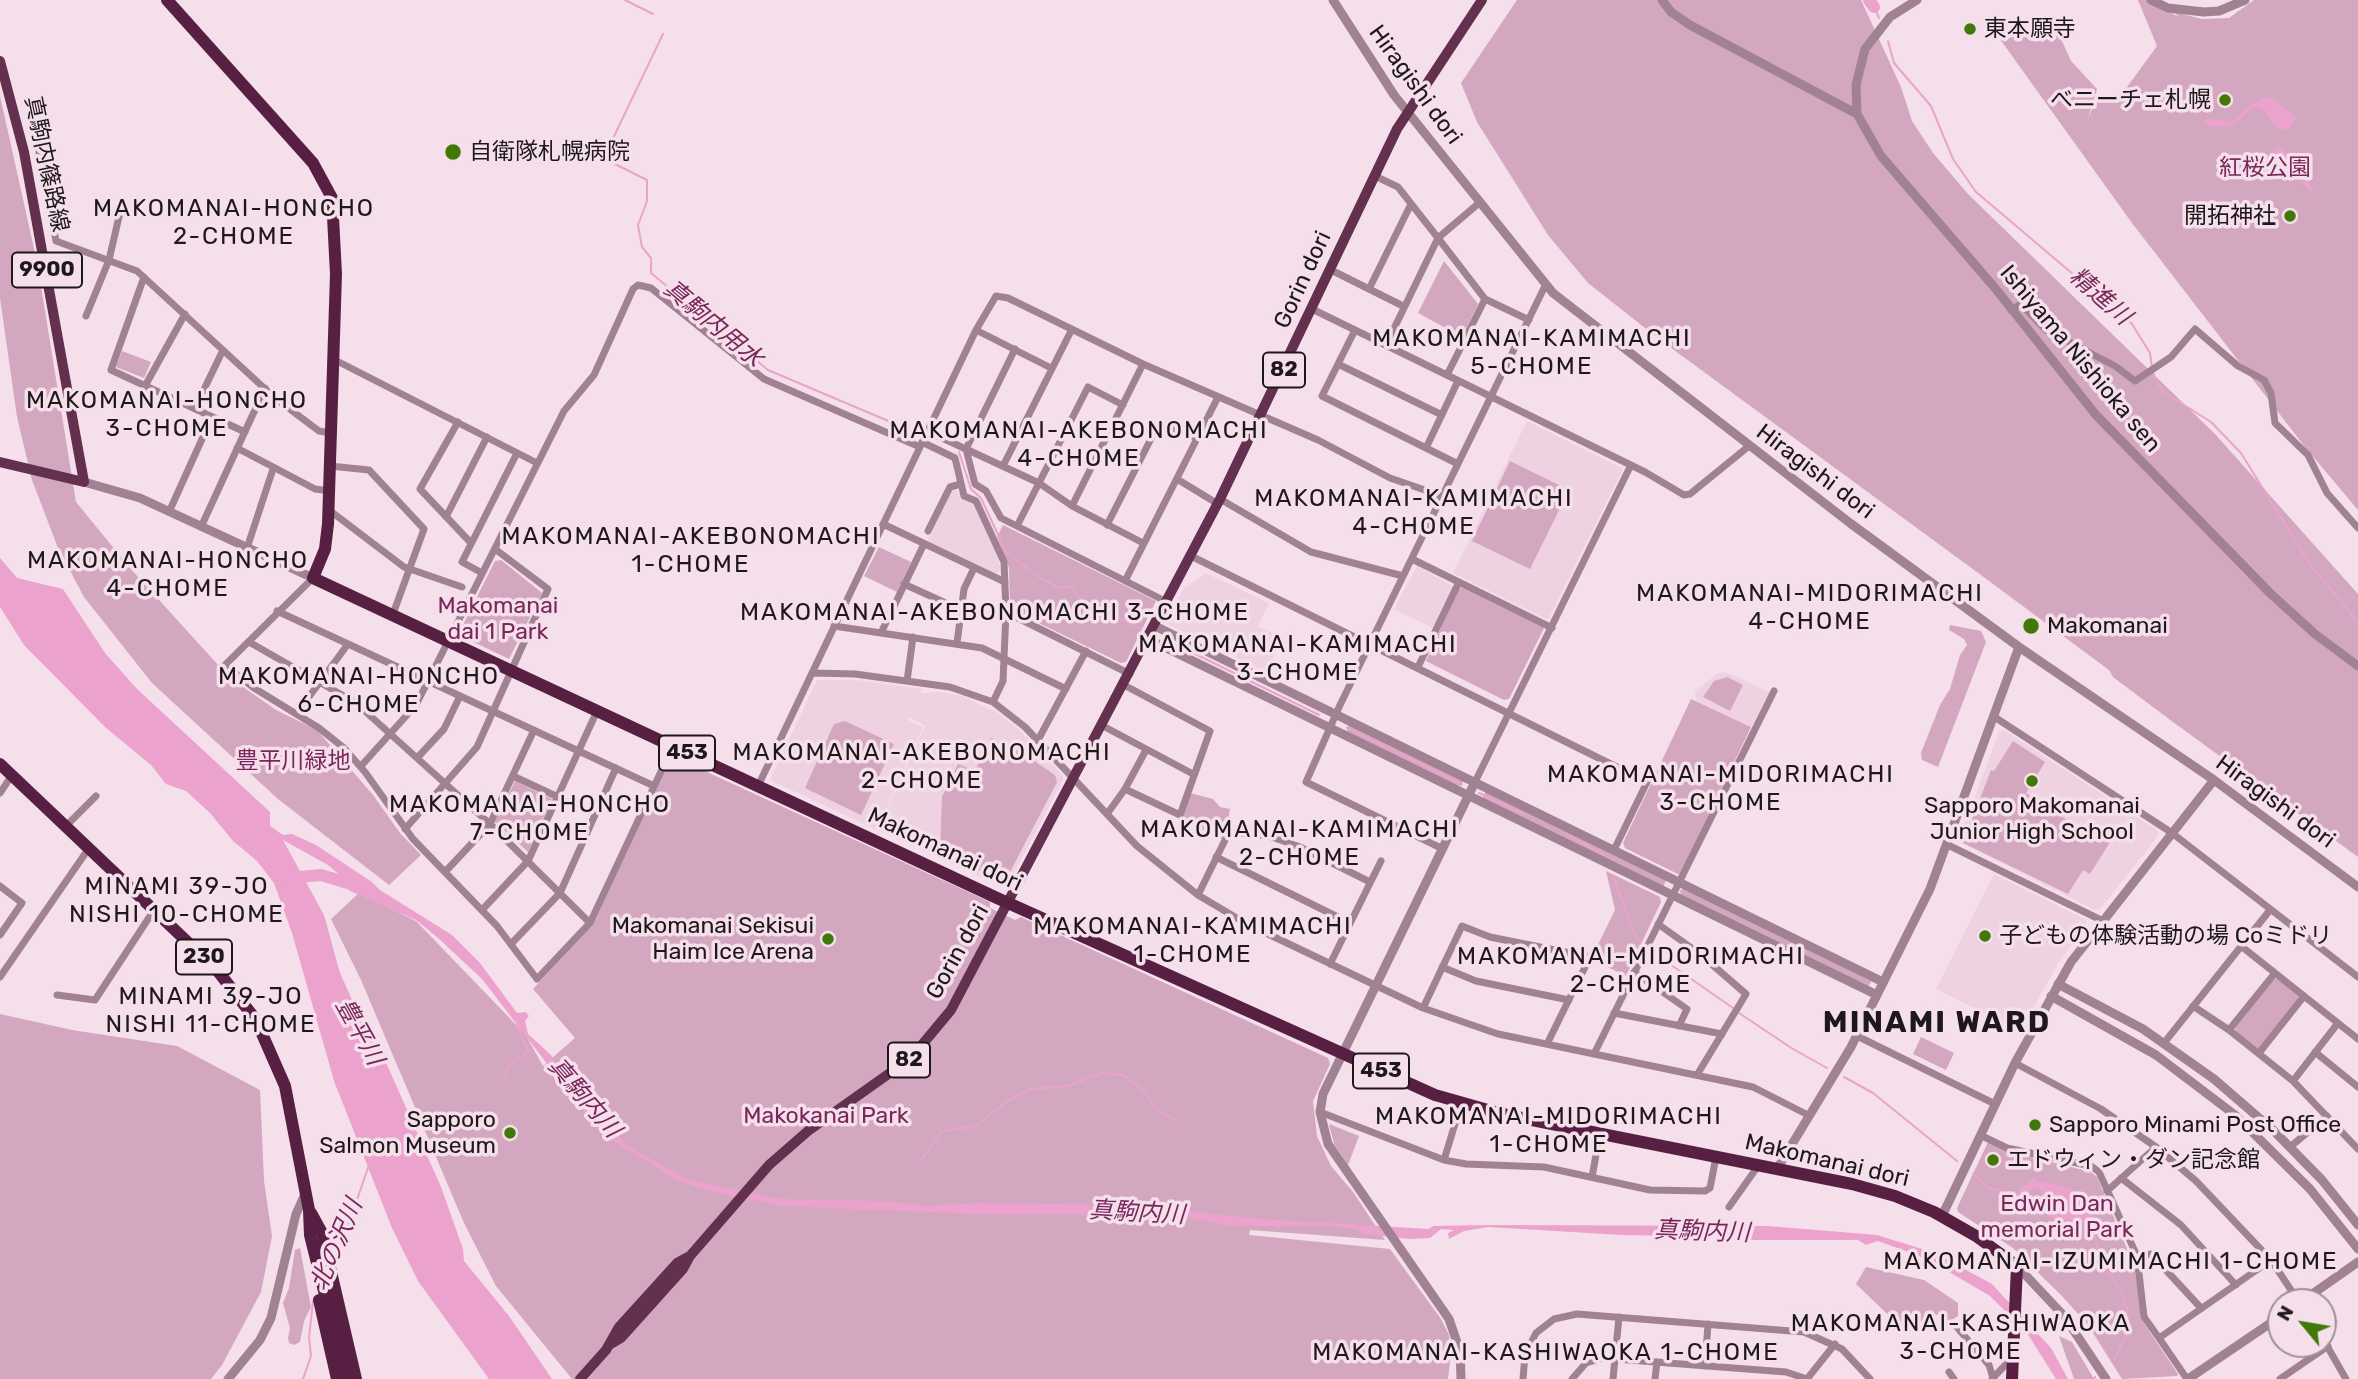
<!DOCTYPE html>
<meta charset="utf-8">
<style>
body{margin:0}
#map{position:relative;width:2358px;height:1379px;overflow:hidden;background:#f4dfeb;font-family:Rubik,sans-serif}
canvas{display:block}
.north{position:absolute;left:2267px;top:1288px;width:70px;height:70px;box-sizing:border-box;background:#f4dfeb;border:2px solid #9e8f98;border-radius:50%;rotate:300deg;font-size:19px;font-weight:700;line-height:28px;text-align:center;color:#1e171b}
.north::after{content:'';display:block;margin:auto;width:24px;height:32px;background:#417808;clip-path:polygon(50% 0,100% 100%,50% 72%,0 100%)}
</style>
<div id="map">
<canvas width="2358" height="1379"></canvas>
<div class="north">N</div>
</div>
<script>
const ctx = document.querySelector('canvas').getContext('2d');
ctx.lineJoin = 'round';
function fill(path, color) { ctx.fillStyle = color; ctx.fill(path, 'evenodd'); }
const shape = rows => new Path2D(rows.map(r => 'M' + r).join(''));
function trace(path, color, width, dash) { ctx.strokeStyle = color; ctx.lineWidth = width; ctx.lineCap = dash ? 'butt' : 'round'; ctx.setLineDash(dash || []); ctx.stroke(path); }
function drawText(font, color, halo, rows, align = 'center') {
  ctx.font = font + ' Rubik,"Noto Sans JP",sans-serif'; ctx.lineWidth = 7; ctx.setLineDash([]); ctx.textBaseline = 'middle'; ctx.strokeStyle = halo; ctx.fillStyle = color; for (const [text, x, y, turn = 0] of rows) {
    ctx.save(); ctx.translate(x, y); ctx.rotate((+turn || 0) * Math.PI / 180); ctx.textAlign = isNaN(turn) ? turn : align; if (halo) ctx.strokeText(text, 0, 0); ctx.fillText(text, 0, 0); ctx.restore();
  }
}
const built = shape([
 [1527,421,1623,469,1548,620,1453,573],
 [956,488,961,498,975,505,995,549,1001,571,996,574,927,541,952,490],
 [1417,566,1454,587,1433,628,1394,609],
 [1206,573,1269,603,1258,626,1283,638,1266,672,1169,625,1167,620,1184,588],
 [1726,672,1769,692,1751,727,1696,701,1695,691,1717,674],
 [817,680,856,680,922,689,921,693,940,692,962,696,998,713,1021,731,1063,776,1063,780,1012,877,996,884,878,830,925,726,909,717,908,720,923,727,877,830,770,780],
 [2004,730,2157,830,2159,835,2100,909,2095,910,1958,841,1999,732],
 [1994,874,2086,920,2087,925,2061,959,2020,1031,1936,989]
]);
const green = shape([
 [1517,0,1861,0,1901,87,1912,121,1933,153,1968,194,2215,434,2358,594,2358,857,2169,719,2113,677,2109,670,1985,578,1659,339,1588,283,1548,235,1477,122,1461,83],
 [2138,0,2146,0,2179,17,2174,12,2202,19,2229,18,2254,0,2358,0,2358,510,2305,447,2132,223,1997,35,2056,28,2071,61,2097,89,2088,119,2095,102,2119,98,2157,46],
 [0,96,37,262,76,502,130,568,229,677,276,710,317,730,373,795,400,833,421,855,389,885,278,799,152,683,84,597,58,548,32,480,17,417,0,298],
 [1444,261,1478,304,1462,337,1418,313],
 [122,351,151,362,144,378,116,367],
 [1510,461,1569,490,1530,569,1472,541],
 [1003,525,1156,601,1126,662,1121,663,1010,609,1009,568,997,537],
 [879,547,911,562,897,592,864,576],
 [501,560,542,593,509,659,467,639,470,632,462,627,495,561],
 [1462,588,1544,628,1509,699,1504,700,1426,661,1458,589],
 [1950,625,1981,631,1986,642,1938,767,1922,760,1921,753,1940,705,1950,689,1960,655,1967,645,1964,639,1949,630],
 [1727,677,1743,685,1730,711,1703,697,1714,681],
 [1691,699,1751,727,1680,875,1625,848,1623,843],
 [845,721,894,744,861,815,805,788,834,724],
 [1348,724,1463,781,1461,786,1453,784,1347,733],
 [991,738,1024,754,1055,775,1057,782,1009,874,996,878,940,853,942,797,958,764,975,771],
 [2013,741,2045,762,2026,793,2090,835,2095,829,2112,839,2090,874,2083,870,2068,894,1963,843,1991,770,1994,771],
 [672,756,990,902,990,908,1015,920,1021,917,1328,1058,1330,1064,1313,1101,1317,1136,1331,1166,1353,1192,1385,1240,1250,1230,1249,1235,1390,1249,1441,1319,1449,1335,1451,1353,1448,1379,572,1379,496,1286,464,1223,361,980,331,919,359,893,416,921,525,1034,543,1066,575,1038,533,989,593,925],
 [515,781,552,799,528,852,495,822],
 [1486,791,1667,879,1663,887,1482,799],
 [1190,793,1213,799,1220,807,1230,809,1227,829,1222,839,1182,820],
 [1606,871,1660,897,1661,902,1626,976,1591,959,1615,910],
 [1684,889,1871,981,1871,982,1868,987,1681,895,1680,890],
 [2274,979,2278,979,2298,994,2298,998,2259,1048,2256,1048,2235,1031,2236,1027],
 [0,1014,72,1030,177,1046,260,1090,264,1181,272,1236,261,1292,222,1365,211,1379,0,1379],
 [1921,1037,1954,1053,1946,1070,1913,1054],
 [1329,1124,1359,1136,1348,1165,1334,1144],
 [1988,1142,2007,1151,2091,1172,2097,1177,2135,1268,2141,1319,2178,1374,2177,1376,2122,1379,2088,1325,2062,1296,2013,1248,1958,1212,1957,1208],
 [300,1248,311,1307,304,1321,300,1342,294,1345,289,1343,288,1338,290,1328,283,1303,289,1288,295,1250],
 [1866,1267,1924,1280,1958,1303,1958,1316,1948,1322,1944,1317,1931,1313,1908,1334,1856,1284],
 [2059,1336,2072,1342,2094,1379,2074,1379]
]);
const water = shape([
 [2264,97,2272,98,2295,116,2296,119,2288,130,2277,128,2265,111,2254,106,2232,126,2212,127,2203,123,2207,119,2232,122,2253,102,2256,104],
 [2279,145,2297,161,2316,197,2273,151],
 [0,558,17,578,63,589,105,653,137,689,270,812,270,826,283,835,292,834,316,845,372,882,380,890,452,935,480,963,517,1013,526,1012,529,1016,525,1021,528,1034,551,1055,596,1118,633,1149,687,1179,780,1199,882,1201,928,1206,979,1203,1132,1205,1260,1219,1429,1229,1433,1226,1490,1225,1768,1226,1877,1235,1935,1253,1992,1284,2051,1348,2068,1379,2056,1379,2027,1333,1990,1296,1927,1259,1878,1241,1866,1245,1858,1240,1746,1240,1689,1232,1684,1236,1622,1235,1488,1227,1464,1231,1449,1239,1448,1233,1454,1230,1441,1229,1430,1238,1410,1239,1362,1234,1356,1229,1333,1226,1229,1226,1177,1215,978,1214,782,1206,708,1191,677,1180,612,1140,581,1108,482,979,437,937,416,920,350,891,342,877,328,865,283,840,324,915,340,973,360,1018,385,1060,441,1187,463,1249,464,1261,509,1316,552,1379,489,1379,418,1281,392,1228,334,1081,292,933,274,883,257,861,233,841,210,813,186,791,166,784,151,765,105,727,24,645,0,607],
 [2034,1178,2036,1183,2045,1181,2081,1193,2096,1223,2054,1219,2040,1210,2042,1194,2038,1187,2020,1196,2019,1190]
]);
const stream = shape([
 [625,0,653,14],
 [1874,7,1879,18],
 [663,34,606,153,609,161,647,180,647,201,638,225,642,247,651,258,651,273,768,370,919,434],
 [1888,41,1894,63,1931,106,1953,159,1976,192,2132,324,2150,353,2152,368],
 [2153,373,2162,391,2211,422,2241,453,2309,563,2358,622],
 [959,452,971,489,981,498,1006,552,1040,578,1060,588,1071,586,1081,599,1141,629],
 [1169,641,1319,715],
 [1347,728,1462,784],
 [1479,793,1525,815],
 [1567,835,1603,854],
 [1613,876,1633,931,1641,943],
 [1651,951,1733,1008],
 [1739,1013,1793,1049,1827,1068],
 [1844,1077,1873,1093,1957,1161],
 [505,1079,509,1065,529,1052,516,1025],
 [919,1163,942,1131,976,1126,1006,1102,1031,1089,1068,1086,1102,1073,1124,1075,1142,1089,1159,1111,1178,1122],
 [1973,1174,1988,1188,2021,1195],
 [2093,1223,2099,1258,2121,1291,2127,1307,2128,1331,2114,1360],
 [333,1258,351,1217,369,1165],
 [303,1379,311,1356,309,1337,313,1301],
 [2094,1379,2095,1377]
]);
const river = shape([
 [1869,0,1874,7],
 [288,878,321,875,358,886]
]);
const minor = shape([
 [39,152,56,241,137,271,275,398,319,431,331,433],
 [1375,176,1398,187,1438,238,1386,345],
 [1479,203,1438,238,1485,299,1529,320],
 [1331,270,1403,306],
 [144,277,111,370,245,432],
 [1369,289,1411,204],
 [1312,309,1645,472,1684,495,1690,494,1749,446],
 [2011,310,2021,304,2046,330,2115,366,2135,381,2171,357,2195,329,2238,366,2264,380,2271,393,2275,423,2308,455,2327,493,2358,528],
 [86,316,109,260,121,208],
 [976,330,1051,368],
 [1355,330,1322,396,1458,464],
 [1015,349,966,449,975,484,986,491,1001,518,1167,602],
 [333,359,537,463],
 [1338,364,1442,415],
 [1447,375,1485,299],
 [145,386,185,314],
 [195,408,223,350],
 [458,422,420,489,471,543],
 [927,431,1039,483,1072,506,1143,543],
 [922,442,955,458,964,496,976,501,1004,562,1006,612,1003,681,993,702],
 [237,448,315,489,330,491],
 [1426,448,1458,381],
 [330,466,369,470,424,529,393,614],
 [1003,466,1072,329],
 [1177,479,1218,504],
 [1220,499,1311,552,1403,576],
 [1072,506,1143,364],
 [329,510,404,567,462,587],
 [169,512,212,417],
 [446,517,487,437],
 [883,524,1005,582],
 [1107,525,1159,423,1197,438],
 [1017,526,1088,387,1123,405],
 [201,527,265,388],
 [928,531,950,487,961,484],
 [247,548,273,469],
 [1191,556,1647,782,1614,850],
 [1412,559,1552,628],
 [482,573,462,562,517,453],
 [313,578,225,665,254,688,319,728,344,748,365,772,413,839,497,926,537,979,590,923,673,746],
 [1125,581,1218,397],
 [904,584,961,610],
 [277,611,654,786],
 [1006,612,1130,674],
 [834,626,982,648,1066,689],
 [881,633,924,544],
 [249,642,356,703,490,824,590,923],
 [957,643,964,589,974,568],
 [1418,667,1459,582],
 [812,673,855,674,950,687,993,702,1025,727,1137,846,1198,895,1245,923,1423,1008,1498,1034,1753,1087,1810,1116],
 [907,681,913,637],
 [297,713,348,644],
 [1993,716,2172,833,2358,977],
 [1103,726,1193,774],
 [1038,740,1086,651],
 [418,757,444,729,460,696],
 [361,766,416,705,564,411,594,375,633,289,638,285,651,288,764,379,920,447],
 [513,776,558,797],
 [1475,782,1631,465],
 [758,786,976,330,996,296,1008,298,1143,364,1318,440,1390,478,1442,496],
 [1125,789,1146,750],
 [0,793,12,775],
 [1107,814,1125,789,1180,815,1210,731,1124,685],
 [66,826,96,796],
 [405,829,477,747,548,589,495,549],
 [1946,844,2103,921],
 [1443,849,1306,782,1340,705,1545,286],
 [1216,857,1350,923],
 [445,872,490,824,534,730],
 [0,886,22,903,0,935],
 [1198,895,1229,832,1269,836,1300,847,1370,882],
 [482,910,528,861,597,711],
 [1658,924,1700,954,1746,994,1697,1075],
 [511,944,560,893,616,768],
 [2241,946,2358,1039],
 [1330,964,1381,861],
 [1442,967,1476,981,1569,1000],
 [1634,972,1687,1009,1679,1026],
 [0,977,89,848],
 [57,995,95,1000,154,910],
 [2193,1006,2229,1030,2293,1081,2358,1149],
 [1423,1008,1462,926,1490,937,1590,957,1547,1044],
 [1614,1013,1722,1034],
 [2229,1030,2275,973],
 [1857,1036,1995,1104],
 [2164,1043,2270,910],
 [2315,1052,2358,1087],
 [2259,1053,2304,996],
 [1594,1054,1774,691],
 [2015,1063,2101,1109,2156,1147,2196,1181,2271,1260,2299,1302],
 [2293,1081,2338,1023],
 [1320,1112,1444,1160,1466,1164,1544,1167,1650,1190,1705,1191,1710,1188,1716,1157],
 [1980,1135,2007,1148,2091,1166,2099,1172,2137,1256,2144,1317,2159,1338],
 [2290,1147,2327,1116],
 [1444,1160,1461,1104],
 [1592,1177,1600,1133],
 [2121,1178,2181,1225,2236,1285],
 [2107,1191,2156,1147],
 [1729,1207,1758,1166],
 [2137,1256,2151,1254,2201,1308],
 [1956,1326,1989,1365,1993,1378],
 [2323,1339,2346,1379],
 [1705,1366,1708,1324],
 [1949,1372,1954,1379],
 [1523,1379,1525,1355,1536,1333,1554,1319,1577,1314,1804,1332,1842,1349,1870,1379],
 [1572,1379,1586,1363,1603,1358,1786,1372,1807,1379],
 [1613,1379,1619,1317],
 [1655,1379,1657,1362],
 [1807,1379,1835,1344],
 [1992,1379,2011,1359],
 [2187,1379,2159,1338,2271,1260],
 [2280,1379,2328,1346]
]);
const tertiary = shape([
 [1333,0,1394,95,1553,293,1850,523,2019,647,2214,780,2358,887],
 [1662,0,1671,12,1690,25,1857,114,1856,85,1865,49,1890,17,1917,0],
 [2151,0,2168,8,2204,12,2219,11,2245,0],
 [1857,114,1881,156,1995,288,2096,415,2271,594,2315,634,2358,666],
 [84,482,140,498,313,578],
 [1155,626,1883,982],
 [1148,639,1877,995],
 [2058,984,2143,1029,2214,1079,2273,1130,2322,1180,2358,1225],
 [2051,996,2156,1055,2235,1115,2310,1189,2358,1249],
 [1777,1169,1851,1047,1930,889,2019,647],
 [1942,1216,2015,1063,2071,962,2214,780],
 [2017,1266,2064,1316,2106,1379],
 [2301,1302,2358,1262],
 [228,1379,260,1340,271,1318,296,1214,305,1194],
 [1461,1379,1460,1351,1449,1319,1328,1144,1320,1112,1323,1094,1475,782],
 [2188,1379,2281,1316]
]);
const primary = shape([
 [0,61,24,152,84,482,0,462],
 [609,1345,621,1338,683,1269,690,1256,769,1165,808,1131,911,1058,951,1010,1220,499,1397,129,1482,0],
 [580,1379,606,1350,619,1327,677,1263,690,1256]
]);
const trunk = shape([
 [167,0,313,163,332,198,336,274,328,524,325,549,313,578,997,898,1435,1095,1502,1114,1852,1184,1895,1196,1934,1212,1976,1236,2017,1266,2012,1379],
 [0,764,217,970,256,1020,285,1086,309,1210,310,1235,346,1379],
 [311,1213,322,1233,356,1379],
 [319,1300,337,1379]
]);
const markers = [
 [1970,29,7,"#417808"],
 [2225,100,7,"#417808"],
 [453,152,9,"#417808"],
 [2290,216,7,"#417808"],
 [2031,626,9,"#417808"],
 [2032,781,7,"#417808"],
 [1985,936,7,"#417808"],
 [828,939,7,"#417808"],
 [2035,1125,7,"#417808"],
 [510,1133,7,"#417808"],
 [1993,1160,7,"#417808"]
];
const shields = [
 [47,270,70],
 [1284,370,42],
 [687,753,56],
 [204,957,56],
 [909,1060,42],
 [1381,1071,56]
];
const shieldNames = [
 ["9900",47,270],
 ["82",1284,370],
 ["453",687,753],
 ["230",204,957],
 ["82",909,1060],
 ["453",1381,1071]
];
const poiNames = [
 ["東本願寺",1984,29],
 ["べニーチェ札幌",2211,100,"right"],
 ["自衛隊札幌病院",469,152],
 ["開拓神社",2276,216,"right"],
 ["Makomanai",2047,626],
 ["Sapporo Makomanai",2032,806,"center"],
 ["Junior High School",2032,832,"center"],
 ["Makomanai Sekisui",814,926,"right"],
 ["Haim Ice Arena",814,952,"right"],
 ["子どもの体験活動の場 Coミドリ",1999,936],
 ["Sapporo",496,1120,"right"],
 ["Salmon Museum",496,1146,"right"],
 ["Sapporo Minami Post Office",2049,1125],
 ["エドウィン・ダン記念館",2007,1160]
];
const streetNames = [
 ["Hiragishi dori",1415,85,54],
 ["真駒内篠路線",46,164,78],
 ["Gorin dori",1303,280,-65],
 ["Ishiyama Nishioka sen",2080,359,50],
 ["Hiragishi dori",1815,472,37],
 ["Hiragishi dori",2275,802,36],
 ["Makomanai dori",945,850,25],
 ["Gorin dori",958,952,-61],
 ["Makomanai dori",1827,1161,13]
];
const parkNames = [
 ["紅桜公園",2265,168],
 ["Makomanai",498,606],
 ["dai 1 Park",498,632],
 ["豊平川緑地",293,761],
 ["Makokanai Park",826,1116],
 ["Edwin Dan",2057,1204],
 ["memorial Park",2057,1230]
];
const neighbourhoodNames = [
 ["MAKOMANAI-HONCHO",234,209],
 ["2-CHOME",234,237],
 ["MAKOMANAI-KAMIMACHI",1532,339],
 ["5-CHOME",1532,367],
 ["MAKOMANAI-HONCHO",167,401],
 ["3-CHOME",167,429],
 ["MAKOMANAI-AKEBONOMACHI",1079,431],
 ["4-CHOME",1079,459],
 ["MAKOMANAI-KAMIMACHI",1414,499],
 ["4-CHOME",1414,527],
 ["MAKOMANAI-AKEBONOMACHI",691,537],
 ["1-CHOME",691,565],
 ["MAKOMANAI-HONCHO",168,561],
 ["4-CHOME",168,589],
 ["MAKOMANAI-MIDORIMACHI",1810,594],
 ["4-CHOME",1810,622],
 ["MAKOMANAI-AKEBONOMACHI 3-CHOME",995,613],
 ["MAKOMANAI-KAMIMACHI",1298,645],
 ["3-CHOME",1298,673],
 ["MAKOMANAI-HONCHO",359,677],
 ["6-CHOME",359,705],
 ["MAKOMANAI-AKEBONOMACHI",922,753],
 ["2-CHOME",922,781],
 ["MAKOMANAI-MIDORIMACHI",1721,775],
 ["3-CHOME",1721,803],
 ["MAKOMANAI-HONCHO",530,805],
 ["7-CHOME",530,833],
 ["MAKOMANAI-KAMIMACHI",1300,830],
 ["2-CHOME",1300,858],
 ["MINAMI 39-JO",177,887],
 ["NISHI 10-CHOME",177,915],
 ["MAKOMANAI-KAMIMACHI",1193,927],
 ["1-CHOME",1193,955],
 ["MAKOMANAI-MIDORIMACHI",1631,957],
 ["2-CHOME",1631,985],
 ["MINAMI 39-JO",211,997],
 ["NISHI 11-CHOME",211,1025],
 ["MAKOMANAI-MIDORIMACHI",1549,1117],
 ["1-CHOME",1549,1145],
 ["MAKOMANAI-IZUMIMACHI 1-CHOME",2111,1262],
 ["MAKOMANAI-KASHIWAOKA",1961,1324],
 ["3-CHOME",1961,1352],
 ["MAKOMANAI-KASHIWAOKA 1-CHOME",1546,1353]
];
const waterNames = [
 ["精進川",2100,297,41],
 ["真駒内用水",713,324,40],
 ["豊平川",359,1032,61],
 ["真駒内川",584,1098,49],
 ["真駒内川",1137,1213,3],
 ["真駒内川",1702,1232,2],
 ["北の沢川",337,1245,-67]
];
const districtNames = [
 ["MINAMI WARD",1937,1023]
];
fill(built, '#efd2e1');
fill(green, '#d3a7bf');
fill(water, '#eba3cd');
trace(stream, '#eba3cd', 2);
trace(river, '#eba3cd', 12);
trace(minor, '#a08293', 7);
trace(tertiary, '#a08293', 9);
trace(primary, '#63304f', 10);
trace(trunk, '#572043', 12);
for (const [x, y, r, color] of markers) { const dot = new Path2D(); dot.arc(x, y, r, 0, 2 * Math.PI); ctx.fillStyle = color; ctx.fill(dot); trace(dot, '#f4dfeb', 2.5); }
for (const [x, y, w] of shields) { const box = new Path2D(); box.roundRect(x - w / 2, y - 17.5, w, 35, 5); ctx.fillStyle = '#f4dfeb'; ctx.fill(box); trace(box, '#1e171b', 2); }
drawText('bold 21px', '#1e171b', null, shieldNames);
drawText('23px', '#1e171b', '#f4dfeb', poiNames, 'left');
drawText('23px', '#1e171b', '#f4dfeb', streetNames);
drawText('23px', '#79275d', '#f4dfeb', parkNames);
ctx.letterSpacing = '2px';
drawText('24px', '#1e171b', '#f4dfeb', neighbourhoodNames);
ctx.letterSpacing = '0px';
drawText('italic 24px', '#78265c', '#f4dfeb', waterNames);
ctx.letterSpacing = '2px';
drawText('bold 30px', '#1e171b', '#f4dfeb', districtNames);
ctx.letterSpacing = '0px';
</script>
